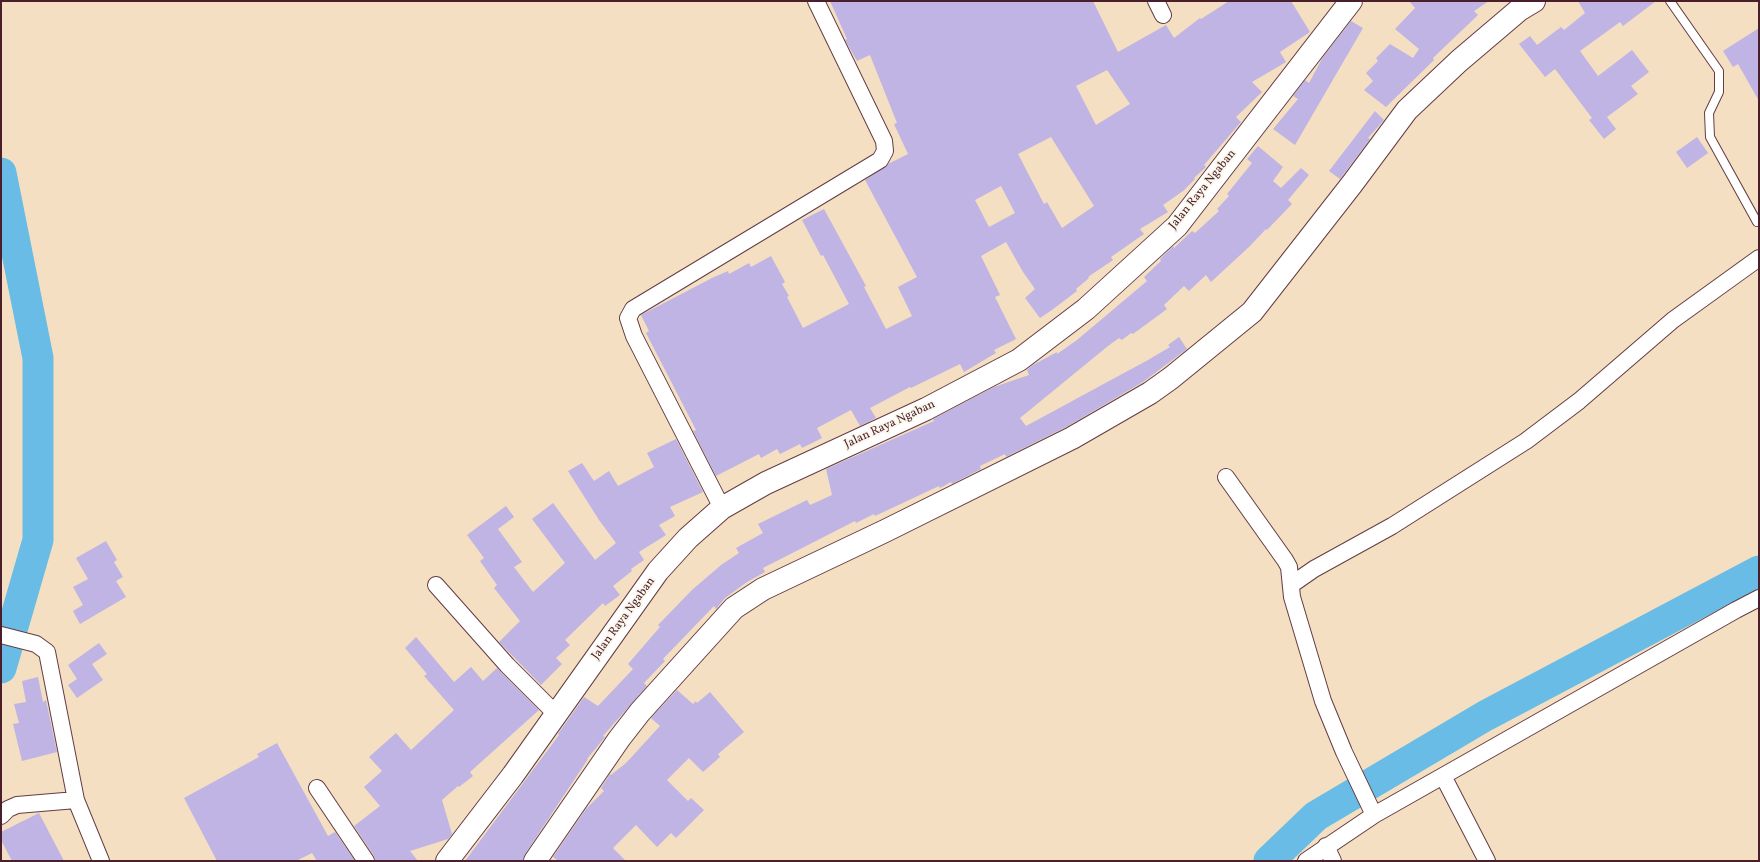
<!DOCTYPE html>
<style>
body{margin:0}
#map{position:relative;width:1760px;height:862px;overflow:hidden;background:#f4dfc3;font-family:Vollkorn,serif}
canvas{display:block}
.frame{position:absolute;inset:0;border:2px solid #4a1f2b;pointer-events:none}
</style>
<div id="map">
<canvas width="1760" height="862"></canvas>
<div class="frame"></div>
</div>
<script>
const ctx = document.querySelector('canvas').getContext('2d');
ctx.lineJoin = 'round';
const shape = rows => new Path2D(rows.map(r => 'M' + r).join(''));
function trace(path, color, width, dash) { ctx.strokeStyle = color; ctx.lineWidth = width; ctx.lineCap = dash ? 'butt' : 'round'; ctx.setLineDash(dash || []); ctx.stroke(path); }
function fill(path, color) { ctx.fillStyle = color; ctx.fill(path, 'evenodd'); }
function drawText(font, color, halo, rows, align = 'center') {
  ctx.font = font + ' Vollkorn,serif'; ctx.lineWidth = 4; ctx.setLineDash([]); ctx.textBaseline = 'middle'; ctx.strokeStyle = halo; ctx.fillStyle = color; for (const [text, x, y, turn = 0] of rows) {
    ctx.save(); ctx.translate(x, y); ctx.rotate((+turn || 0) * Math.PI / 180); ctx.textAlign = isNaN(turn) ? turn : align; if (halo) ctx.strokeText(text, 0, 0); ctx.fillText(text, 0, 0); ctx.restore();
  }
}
const river = shape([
 [1,173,38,358,38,540,1,668],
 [1269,861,1316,816,1485,716,1759,571]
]);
const building = shape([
 [830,1,1093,1,1118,52,1166,25,1174,38,1200,18,1201,19,1229,1,1291,1,1310,32,1280,52,1286,62,1252,82,1262,92,1236,117,1241,122,1204,165,1206,167,1194,178,1195,179,1183,191,1163,205,1168,212,1140,229,1144,234,1111,257,1113,260,1088,277,1089,278,1076,289,1077,291,1052,310,1040,318,1025,298,1035,289,1023,272,1006,242,981,256,1000,295,995,297,1016,339,994,350,996,353,964,372,960,364,911,388,910,387,870,408,876,418,860,426,851,410,817,428,822,438,802,448,800,444,780,454,777,449,761,458,759,454,716,476,693,431,696,430,646,333,649,331,641,315,712,278,728,271,729,274,749,263,751,267,771,256,785,282,782,284,789,296,787,297,803,328,849,304,823,255,821,256,802,220,824,209,866,286,864,287,886,329,912,316,898,287,917,277,865,180,888,164,908,154,894,124,897,123,870,55,857,61,845,40,847,39],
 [1107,70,1130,104,1096,125,1076,86],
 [1051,137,1094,206,1062,228,1047,202,1044,204,1018,154],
 [1001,186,1015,213,989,227,975,200],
 [1409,1,1489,1,1474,11,1478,15,1433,58,1434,60,1386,107,1364,90,1373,81,1366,73,1378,61,1376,58,1390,44,1413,58,1419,49,1395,29,1415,8],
 [1578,1,1656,1,1623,26,1620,22,1580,51,1598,76,1632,50,1649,72,1631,86,1638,94,1607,117,1616,129,1604,139,1589,120,1592,118,1555,69,1545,77,1519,44,1530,36,1537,45,1561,27,1564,30,1585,13],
 [1351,21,1363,28,1295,145,1273,129,1298,99,1293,96,1305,80,1309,83,1323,57],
 [1759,28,1759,101,1738,64,1733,67,1723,51],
 [1375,111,1384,120,1368,138,1370,139,1340,179,1329,171],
 [1697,137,1708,153,1687,168,1676,152],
 [1258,146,1283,167,1273,181,1281,188,1301,168,1309,175,1288,200,1292,204,1267,230,1266,229,1250,246,1211,282,1206,275,1189,291,1184,286,1164,305,1167,309,1133,334,1131,333,1122,340,1119,338,1108,346,1020,418,1026,426,1148,360,1170,347,1168,345,1179,337,1187,349,1143,382,1066,427,1006,457,1005,454,980,466,981,469,952,484,951,482,940,488,939,486,875,516,874,514,856,523,855,521,763,568,765,572,747,582,725,598,716,609,714,606,663,659,665,661,644,683,647,686,603,736,605,737,587,759,588,759,525,854,523,861,465,861,559,735,558,734,584,697,598,706,633,669,628,664,660,627,658,625,692,590,721,565,739,553,736,548,763,533,758,524,807,500,810,505,832,495,826,469,934,421,933,419,994,387,1029,375,1027,370,1033,365,1057,352,1057,354,1077,340,1147,281,1144,277,1161,261,1160,259,1173,246,1174,248,1192,231,1195,233,1219,211,1217,209,1229,196,1227,194,1252,163,1247,159],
 [676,439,703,492,670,507,675,516,659,525,666,535,639,552,644,560,631,569,632,571,613,586,620,595,605,606,603,603,565,640,570,645,556,658,562,664,541,685,499,642,520,621,494,588,497,585,480,561,484,558,467,535,506,506,514,517,498,529,522,562,514,567,533,592,565,563,532,519,553,503,595,560,616,543,599,520,568,471,582,463,594,481,609,471,618,486,654,467,647,453],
 [106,541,117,560,114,562,123,577,116,581,126,597,80,624,73,611,83,605,73,587,88,579,76,558],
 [416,637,454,682,471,667,483,681,497,668,539,710,470,772,473,776,459,787,458,786,442,800,452,834,448,839,410,851,418,861,375,861,374,856,354,826,380,806,364,787,382,771,369,757,396,733,411,750,454,710,424,676,427,674,405,648],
 [99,643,107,654,92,664,103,680,77,698,68,685,77,679,68,665],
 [38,677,43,702,46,700,57,752,22,761,13,724,19,723,14,704,26,702,22,681],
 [677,690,693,704,696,701,697,703,710,692,744,732,718,754,720,757,703,772,689,758,667,780,688,801,691,798,704,810,676,838,671,833,657,847,636,825,613,848,626,861,558,861,553,857,586,809,604,791,601,788,610,774,611,775,626,763,660,726,651,718],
 [277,743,328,836,335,832,355,861,317,861,312,853,296,861,217,861,184,798,259,757,257,754],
 [39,813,64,861,12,861,1,840,1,832]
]);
const lane = shape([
 [1670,1,1719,71,1719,92,1709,113,1710,137,1757,222]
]);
const street = shape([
 [1156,1,1163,15],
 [1226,477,1285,560,1289,567,1292,597,1323,701,1344,752,1374,815],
 [722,508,634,336,628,318,633,309,880,160,885,151,884,141,816,1],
 [436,585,507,665,556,714],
 [1291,585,1314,569,1392,526,1526,441,1579,401,1673,320,1759,258],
 [1,635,36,644,47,652,76,800,101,861],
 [1443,776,1487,861],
 [317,788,366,861],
 [1,816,8,809,17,805,76,800],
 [1326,846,1333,861],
 [1306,861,1374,815,1736,610,1759,598]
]);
const secondary = shape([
 [447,861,513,775,658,571,688,538,722,508,766,483,926,409,1019,360,1086,309,1177,226,1351,1],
 [535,861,619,739,640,712,734,608,763,589,885,531,1072,438,1150,393,1171,378,1252,312,1352,184,1407,110,1459,61,1519,10,1534,1]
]);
const streetNames = [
 ["Jalan Raya Ngaban",1203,190,-51],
 ["Jalan Raya Ngaban",890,425,-25],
 ["Jalan Raya Ngaban",624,619,-54]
];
trace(river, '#69bce5', 31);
fill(building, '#bfb4e3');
trace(lane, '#643c42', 10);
trace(street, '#643c42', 18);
trace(secondary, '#643c42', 24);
trace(lane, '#fff', 8);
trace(street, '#fff', 16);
trace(secondary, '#fff', 22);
drawText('12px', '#4a1f2b', '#fbf7ec', streetNames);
</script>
